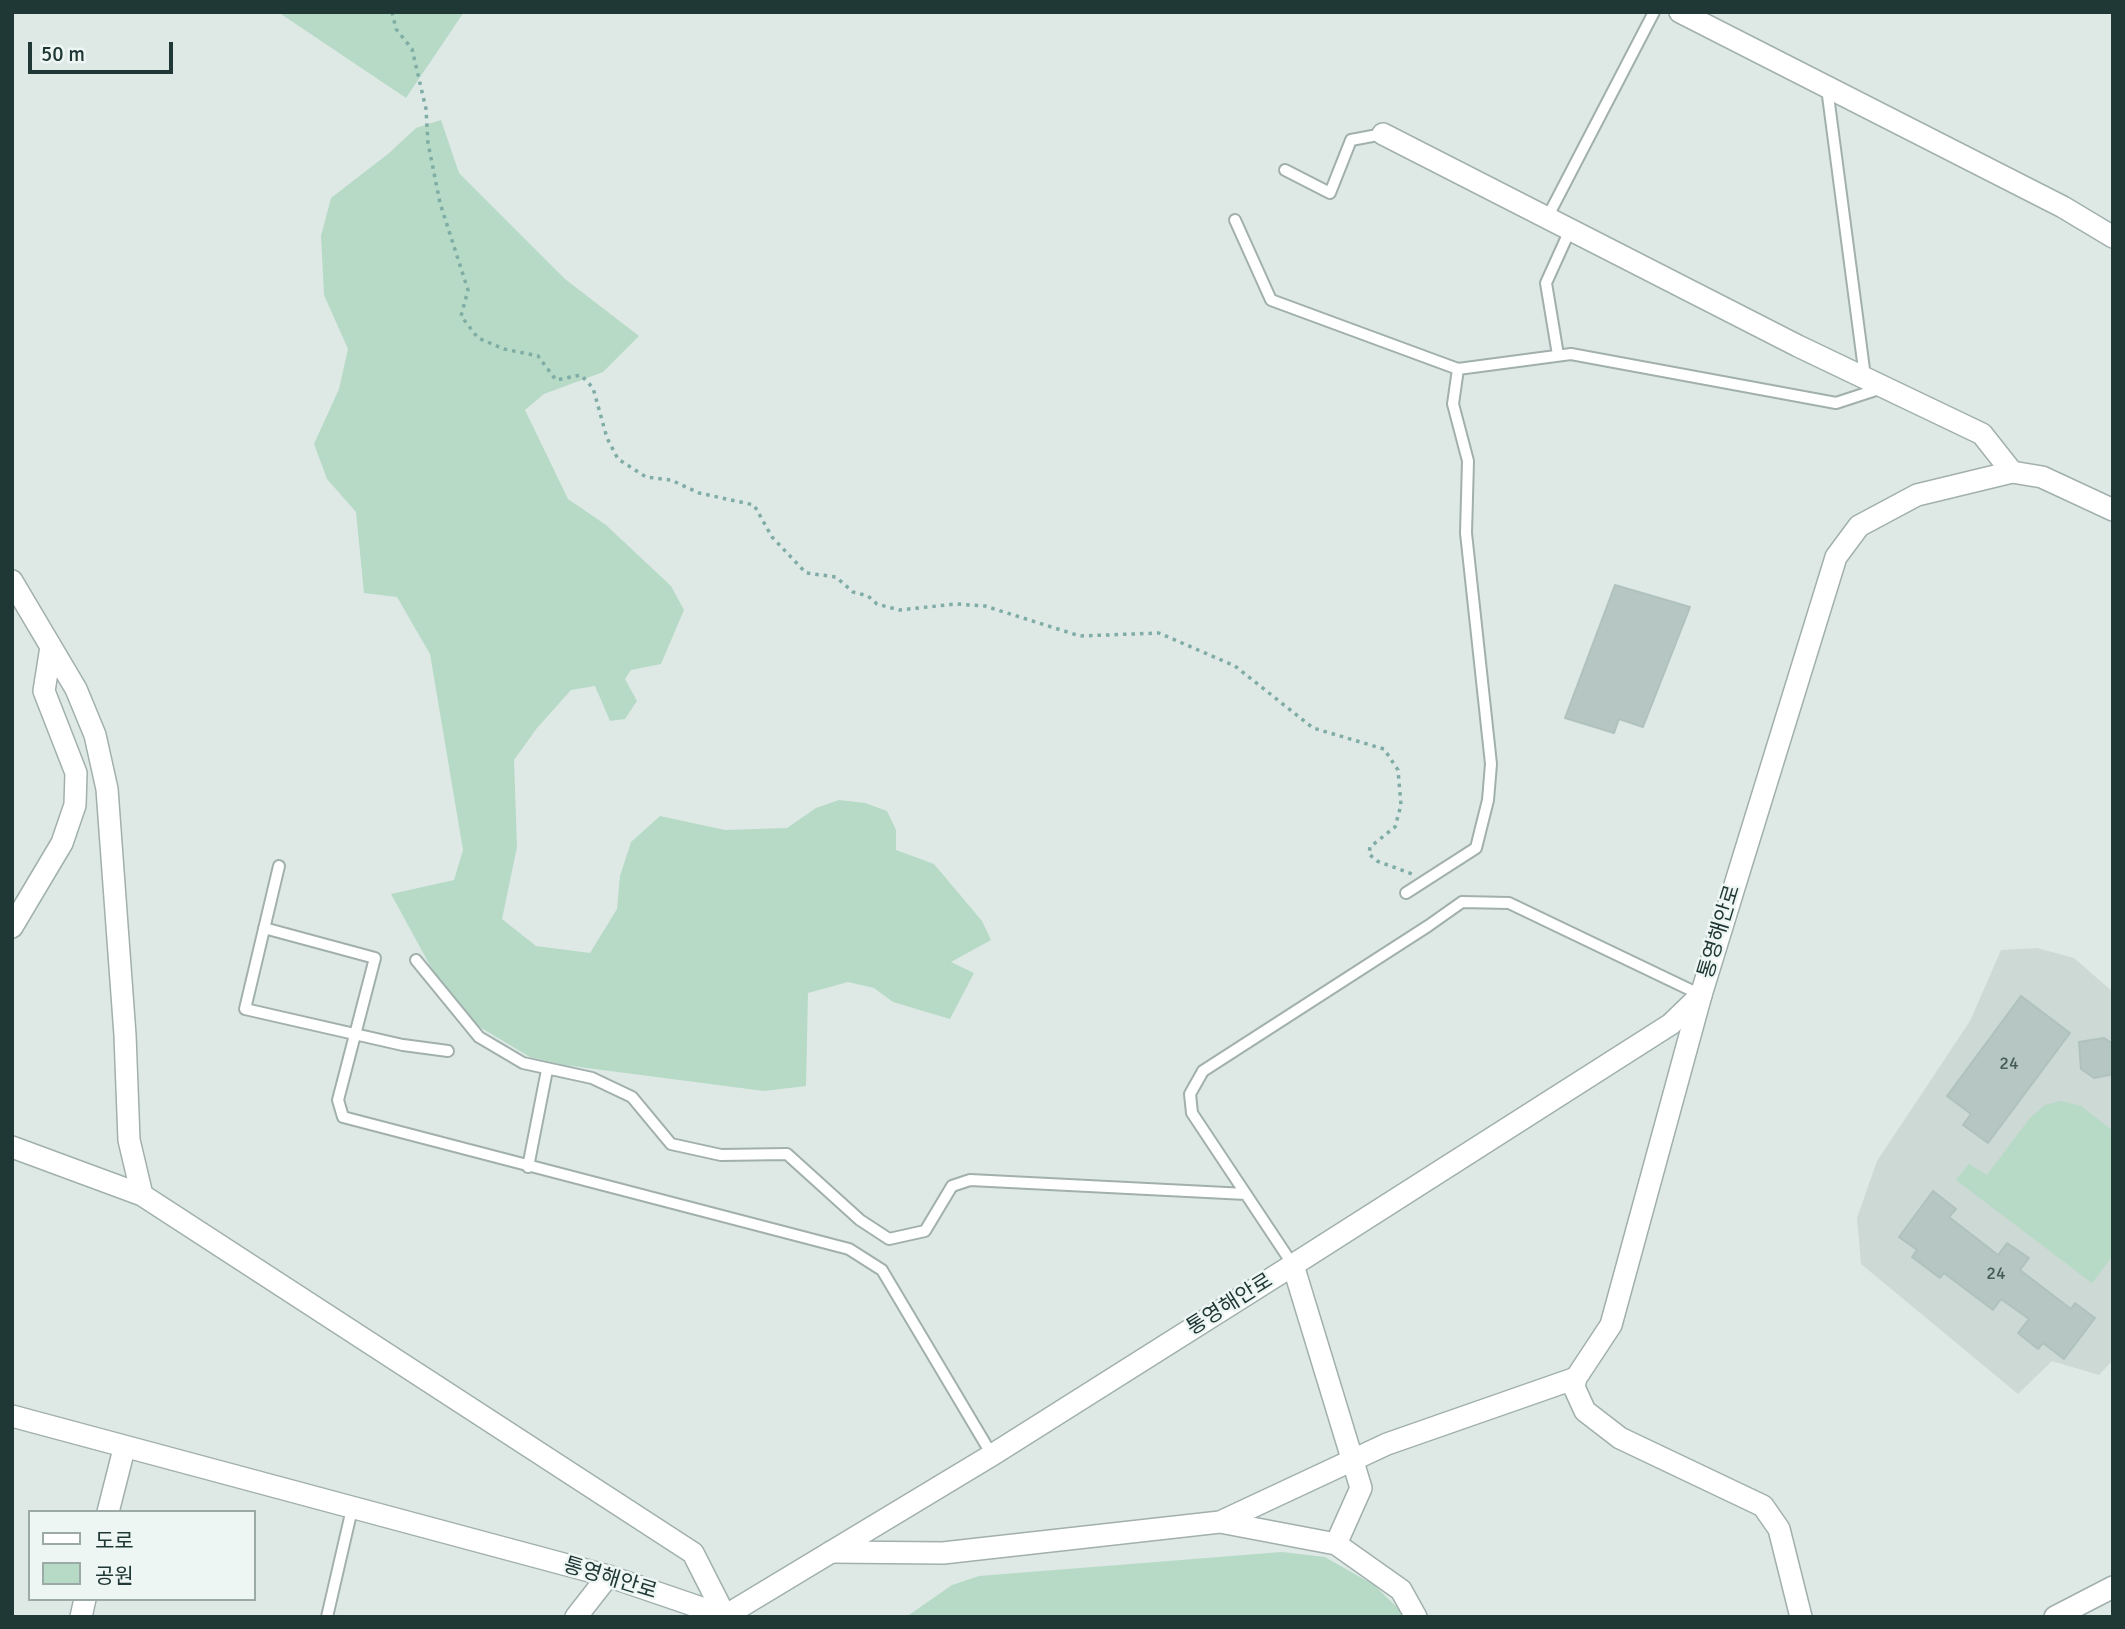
<!DOCTYPE html>
<meta charset="utf-8">
<style>
body{margin:0}
#map{position:relative;width:2125px;height:1629px;overflow:hidden;background:#dee9e6;font-family:Signika,"Noto Sans KR",sans-serif}
canvas{display:block}
.frame{position:absolute;inset:0;border:14px solid #203835;pointer-events:none}
.legend{position:absolute;left:28px;top:1510px;width:228px;height:91px;box-sizing:border-box;background:#eef6f3;border:2px solid #9caaa7;margin:0;padding:9px 12px;list-style:none;font-size:21px;color:#203835}
.legend li{display:flex;align-items:center;gap:14px;height:35px}
.legend b{width:35px;border:2px solid #9caaa7}
.scale{position:absolute;left:28px;top:42px;width:145px;height:32px;box-sizing:border-box;border:4px solid #203835;border-top:0;padding-left:9px;font-size:21px;line-height:24px;white-space:nowrap;color:#203835;-webkit-text-stroke:5px #eef6f3;paint-order:stroke}
</style>
<div id="map">
<canvas width="2125" height="1629"></canvas>
<div class="frame"></div>
<ul class="legend">
<li><b style="height:9px;background:#fff"></b>도로</li>
<li><b style="height:19px;background:#b6dac6"></b>공원</li>
</ul>
<div class="scale">50 m</div>
</div>
<script>
const ctx = document.querySelector('canvas').getContext('2d');
ctx.lineJoin = 'round';
function fill(path, color) { ctx.fillStyle = color; ctx.fill(path, 'evenodd'); }
const shape = rows => new Path2D(rows.map(r => 'M' + r).join(''));
function trace(path, color, width, dash) { ctx.strokeStyle = color; ctx.lineWidth = width; ctx.lineCap = dash ? 'butt' : 'round'; ctx.setLineDash(dash || []); ctx.stroke(path); }
function drawText(font, color, halo, rows, align = 'center') {
  ctx.font = font + ' Signika,"Noto Sans KR",sans-serif'; ctx.lineWidth = 5; ctx.setLineDash([]); ctx.textBaseline = 'middle'; ctx.strokeStyle = halo; ctx.fillStyle = color; for (const [text, x, y, turn = 0] of rows) {
    ctx.save(); ctx.translate(x, y); ctx.rotate((+turn || 0) * Math.PI / 180); ctx.textAlign = isNaN(turn) ? turn : align; if (halo) ctx.strokeText(text, 0, 0); ctx.fillText(text, 0, 0); ctx.restore();
  }
}
const built = shape([
 [2037,948,2074,958,2113,992,2113,1360,2099,1375,2052,1361,2018,1394,1861,1264,1857,1218,1877,1161,1970,1021,2001,950]
]);
const green = shape([
 [278,12,464,12,406,98],
 [441,120,459,173,565,279,639,336,603,372,544,394,525,410,568,499,606,525,671,586,684,610,661,664,631,670,625,679,637,701,625,719,610,721,595,686,571,690,537,728,514,760,517,847,502,919,536,946,590,953,617,909,620,876,631,842,660,816,725,830,787,828,816,808,839,800,865,803,887,811,896,830,896,850,934,864,982,921,991,940,951,962,974,973,950,1019,893,1002,874,988,848,982,808,993,806,1086,764,1091,564,1065,530,1057,456,1013,391,894,454,880,463,850,430,654,397,597,364,593,356,512,327,479,314,444,339,389,348,349,324,295,321,236,331,198,388,154,416,128],
 [2061,1101,2081,1106,2113,1131,2113,1255,2092,1283,1956,1180,1969,1164,1987,1175,2030,1118,2045,1105],
 [1282,1552,1325,1557,1374,1585,1407,1617,906,1617,952,1585,979,1576]
]);
const building = shape([
 [1615,585,1690,607,1643,727,1619,719,1614,733,1565,718,1615,585],
 [2021,996,2070,1033,1988,1143,1963,1125,1971,1114,1947,1096,2021,996],
 [2104,1038,2113,1044,2113,1070,2110,1075,2094,1078,2081,1069,2079,1042,2104,1038],
 [1933,1191,1956,1209,1949,1217,1998,1255,2007,1243,2029,1258,2020,1270,2071,1309,2075,1303,2095,1318,2064,1359,2043,1343,2038,1349,2018,1333,2029,1319,2001,1299,1993,1310,1944,1273,1940,1278,1912,1257,1917,1250,1899,1237,1933,1191]
]);
const path = shape([
 [392,12,396,29,412,49,426,109,428,143,440,203,468,290,461,316,478,338,504,349,538,356,556,380,581,375,593,388,607,438,618,459,646,477,671,480,699,493,754,505,772,537,806,573,836,577,853,592,868,596,877,604,899,610,956,604,985,606,1080,636,1159,633,1235,666,1313,728,1384,749,1398,770,1401,805,1395,827,1370,847,1369,854,1377,861,1412,874]
]);
const service = shape([
 [1827,88,1865,377],
 [1285,170,1330,193,1351,140,1383,134],
 [1547,218,1654,12],
 [1235,220,1271,300,1458,369,1571,354,1836,403,1882,388],
 [1558,355,1546,283,1570,230],
 [279,866,245,1009,403,1045,448,1051],
 [1406,893,1476,848,1488,800,1491,764,1466,533,1468,461,1453,404,1458,369],
 [264,928,375,958,338,1100,343,1117,849,1249,882,1270,992,1455],
 [416,960,479,1037,523,1063,592,1078,632,1097,671,1144,721,1155,787,1154,860,1220,889,1239,925,1231,952,1186,970,1180,1246,1194],
 [528,1167,547,1070],
 [1293,1265,1192,1113,1190,1094,1203,1071,1428,926,1462,902,1509,903,1701,995],
 [327,1617,352,1509]
]);
const minor = shape([
 [1680,12,2063,207,2113,237],
 [1383,134,1798,346,1982,434,2012,472],
 [12,581,76,689,95,735,107,789,125,1035,129,1140,142,1195,693,1553,725,1616],
 [12,927,62,843,75,805,76,773,44,691,51,647],
 [1701,995,1611,1325,1576,1378,1574,1387,1585,1411,1620,1438,1763,1506,1779,1529,1801,1617],
 [12,1147,142,1195],
 [1293,1265,1361,1488,1336,1544],
 [108,1512,124,1449],
 [1220,1522,1336,1544,1401,1590,1416,1617],
 [831,1552,943,1553,1220,1522,1387,1444,1576,1378],
 [81,1617,85,1599],
 [576,1617,608,1576],
 [2055,1617,2113,1587]
]);
const tertiary = shape([
 [12,1416,608,1576,725,1616,992,1455,1293,1265,1671,1024,1701,995,1836,557,1859,526,1917,495,2012,472,2042,477,2113,510]
]);
const numberNames = [
 ["24",2009,1064],
 ["24",1996,1274]
];
const streetNames = [
 ["통영해안로",1720,932,-73],
 ["통영해안로",1230,1305,-32],
 ["통영해안로",610,1579,17]
];
fill(built, '#ccd9d5');
fill(green, '#b6dac6');
fill(building, '#b6c6c2');
trace(building, '#b0c2be', 2);
trace(service, '#a1b0ad', 14);
trace(minor, '#a1b0ad', 24);
trace(tertiary, '#a1b0ad', 24);
trace(path, '#7faca5', 3.5, [3.5, 5]);
trace(service, '#fff', 10);
trace(minor, '#fff', 21);
trace(tertiary, '#fff', 21);
drawText('18px', '#465c58', null, numberNames);
drawText('21px', '#203835', '#eef6f3', streetNames);
</script>
